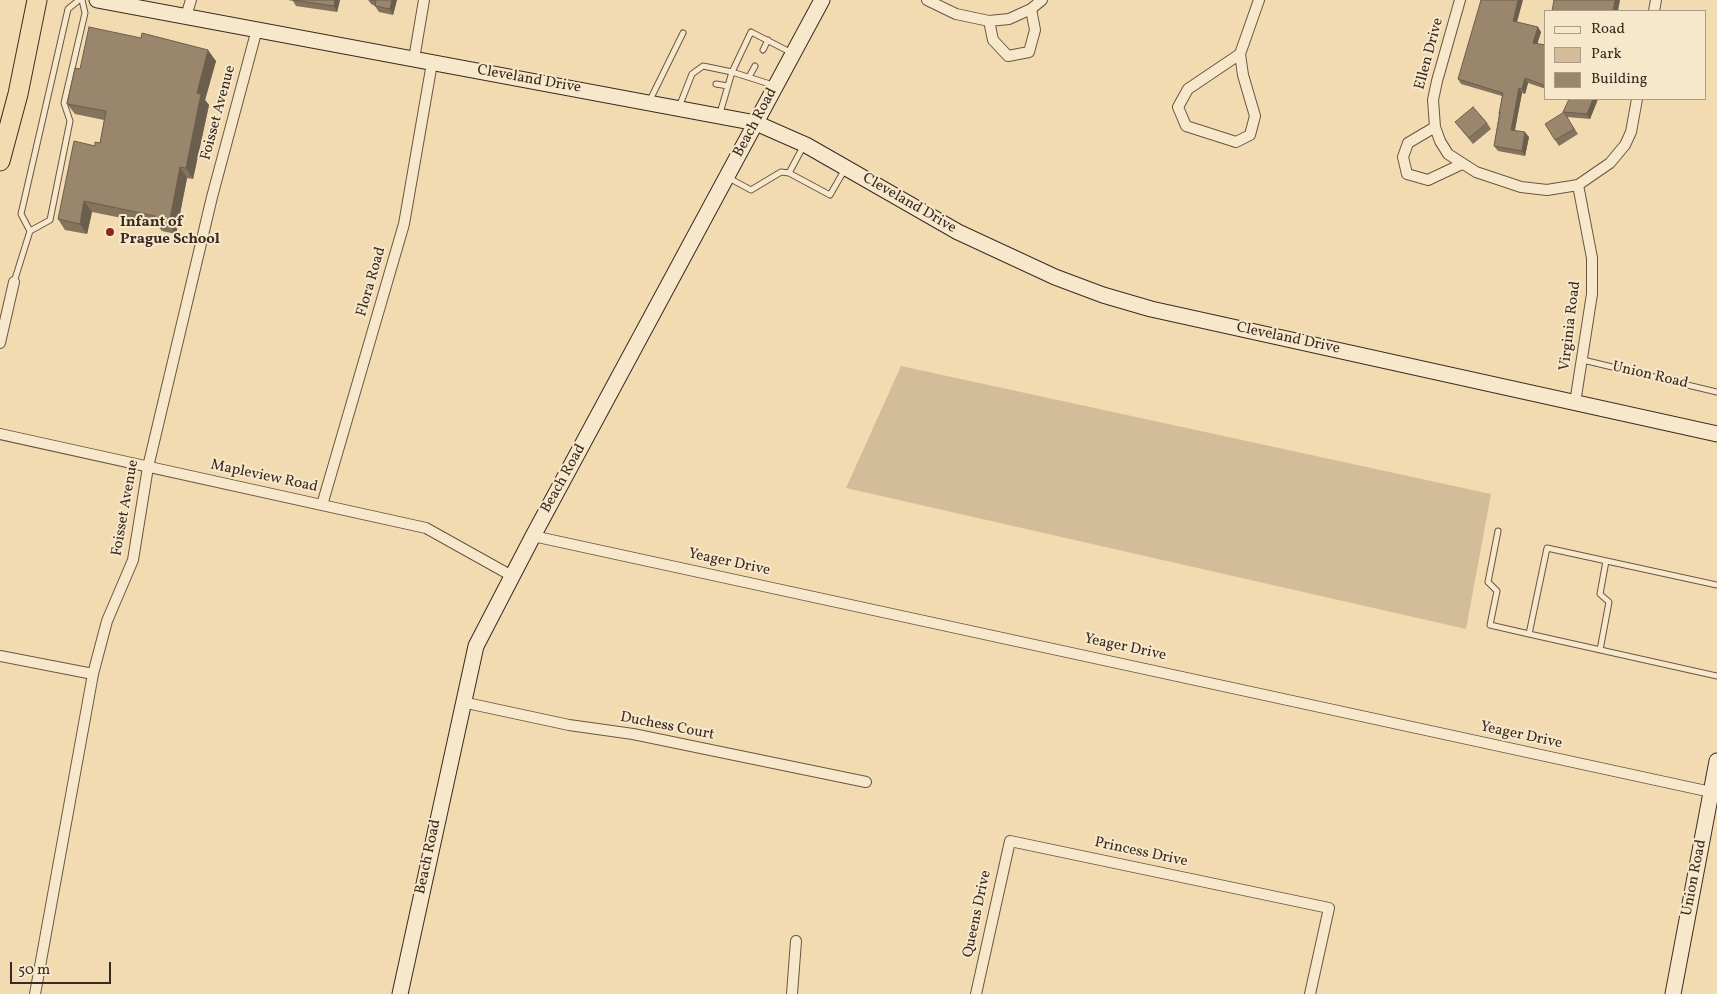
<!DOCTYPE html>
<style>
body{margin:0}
#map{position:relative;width:1717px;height:994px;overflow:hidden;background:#f3dbb1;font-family:Vollkorn,serif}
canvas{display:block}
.legend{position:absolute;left:1544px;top:10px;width:162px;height:90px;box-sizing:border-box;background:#f7e8cc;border:1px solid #ab9c88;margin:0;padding:6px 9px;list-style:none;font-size:15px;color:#392a21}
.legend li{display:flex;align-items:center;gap:10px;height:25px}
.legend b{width:25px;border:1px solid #ab9c88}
.scale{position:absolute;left:10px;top:962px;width:101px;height:22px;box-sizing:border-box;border:2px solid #392a21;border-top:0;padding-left:6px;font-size:15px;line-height:18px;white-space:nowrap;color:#392a21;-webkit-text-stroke:4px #f7e8cc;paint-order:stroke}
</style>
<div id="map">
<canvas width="1717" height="994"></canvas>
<ul class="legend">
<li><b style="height:6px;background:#f7e8cc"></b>Road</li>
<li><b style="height:14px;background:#d3bd99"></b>Park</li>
<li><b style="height:14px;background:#9a866c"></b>Building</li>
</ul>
<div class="scale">50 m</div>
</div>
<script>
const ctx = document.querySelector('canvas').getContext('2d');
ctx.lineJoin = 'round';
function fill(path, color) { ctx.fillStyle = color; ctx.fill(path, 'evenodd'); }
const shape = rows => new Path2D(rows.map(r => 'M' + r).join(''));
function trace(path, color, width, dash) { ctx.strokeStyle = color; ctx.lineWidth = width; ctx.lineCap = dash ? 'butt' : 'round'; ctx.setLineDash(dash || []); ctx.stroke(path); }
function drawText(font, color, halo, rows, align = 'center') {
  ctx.font = font + ' Vollkorn,serif'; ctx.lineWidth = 4; ctx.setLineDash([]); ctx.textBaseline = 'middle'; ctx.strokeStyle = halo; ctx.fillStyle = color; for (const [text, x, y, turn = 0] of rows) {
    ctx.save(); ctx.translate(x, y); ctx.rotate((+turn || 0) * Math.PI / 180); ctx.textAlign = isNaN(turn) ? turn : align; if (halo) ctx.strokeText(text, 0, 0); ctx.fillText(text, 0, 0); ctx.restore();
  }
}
const green = shape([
 [901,366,1491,494,1466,629,846,488]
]);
const lane = shape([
 [763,50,768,40],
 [749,77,755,66],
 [716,84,728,86],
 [773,85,732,72,751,32,792,53],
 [649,102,683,33],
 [679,107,692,74,703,66,732,72,720,113],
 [789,173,804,145],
 [727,177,751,190,781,172,789,173,830,195,845,169],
 [30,231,21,214,68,9,79,0],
 [14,282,30,231,50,220,70,121,64,103,85,13,82,0],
 [1583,360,1717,392],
 [1498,531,1488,582,1497,591,1490,625,1529,634],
 [1717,585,1547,548,1529,634,1717,676],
 [1600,650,1609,602,1600,594,1606,561]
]);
const street = shape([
 [927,0,956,14,989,21,1009,19,1031,9,1042,0],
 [1460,0,1437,81,1433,100,1435,127,1440,141,1448,154,1476,172,1521,187,1547,190,1578,185,1610,163,1625,145,1631,132,1637,99],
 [1654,11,1656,0],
 [186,16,191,0],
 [989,21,993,40,1008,56,1029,52,1035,30,1031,9],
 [1240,54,1188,89,1178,107,1186,126,1236,142,1250,135,1255,116,1243,75,1240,54,1259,0],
 [414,59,424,0],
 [1435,127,1408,143,1403,157,1407,174,1428,180,1462,164],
 [0,343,14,282],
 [1575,403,1592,294,1592,258,1578,185],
 [0,434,426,528,512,576],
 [322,505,404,224,432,63],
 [533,536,1711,792],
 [0,656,93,674],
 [462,702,569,725,633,734,866,782],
 [35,994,93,674,107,621,133,560,148,467,212,197,257,29],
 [792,994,796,941],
 [976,994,1010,841,1329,908,1310,994]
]);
const secondary = shape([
 [97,0,756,123,806,145,958,232,1055,277,1103,295,1151,309,1717,434],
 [400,994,476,646,533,536,822,0],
 [1673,994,1717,761]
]);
const highway = shape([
 [0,161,18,94,37,0]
]);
const wall = shape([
 [288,0,340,0,337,12,296,6,293,1],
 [368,0,397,0,393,15,379,12,375,6,371,4],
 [1517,22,1541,32,1537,44,1546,45,1546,89,1528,83,1525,94,1522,93,1515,130,1529,137,1525,156,1498,151,1494,146,1502,96,1461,84,1458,79],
 [216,61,205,100,209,105,193,179,187,178,176,234,162,231,157,225,92,212,87,234,65,230,58,219,95,146,100,143,104,120,75,114,67,104,80,69],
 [1598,99,1590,119,1567,117,1578,134,1559,146,1555,140,1564,112],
 [1455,122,1487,123,1491,129,1473,144]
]);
const shadedWall = shape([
 [335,0,340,0,337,12,334,6],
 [392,0,397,0,393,15,390,9],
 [1518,0,1523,0,1516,26,1513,21],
 [1615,0,1620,0,1618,11,1613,11],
 [1538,27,1541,32,1536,48,1533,43],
 [208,50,216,61,205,100,209,105,193,179,186,168,197,93],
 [1525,78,1528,83,1525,94,1522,89],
 [1519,88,1522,93,1514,134,1511,130],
 [1593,99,1598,99,1590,119,1587,114],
 [1525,132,1529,137,1525,156,1522,151],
 [180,167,187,178,176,234,169,224],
 [84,201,92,212,87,234,80,224]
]);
const building = shape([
 [293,0,335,0,334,6,293,0],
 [371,0,392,0,390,9,375,6,376,1,371,0],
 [1481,0,1518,0,1513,21,1538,27,1533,43,1546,45,1546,86,1525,78,1522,89,1519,88,1511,130,1525,132,1522,151,1494,146,1500,112,1499,114,1503,93,1458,79,1481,0],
 [1554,0,1615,0,1613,11,1552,11,1554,0],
 [89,27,141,38,142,33,208,50,197,93,201,94,186,168,180,167,169,224,154,221,155,216,84,201,80,224,58,219,74,141,95,146,95,142,100,143,106,111,67,104,75,68,80,69,89,27],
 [1569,99,1593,99,1587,114,1563,112,1569,99],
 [1473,107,1487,123,1469,138,1455,122,1473,107],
 [1564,112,1574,129,1555,140,1545,124,1564,112]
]);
const markers = [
 [110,232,5,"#8f2418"]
];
const streetNames = [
 ["Ellen Drive",1430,54,-75],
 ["Cleveland Drive",529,80,10],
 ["Foisset Avenue",219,113,-75],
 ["Beach Road",756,123,-62],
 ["Cleveland Drive",909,204,30],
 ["Flora Road",372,282,-74],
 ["Virginia Road",1571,326,-83],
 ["Cleveland Drive",1288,339,12],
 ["Union Road",1650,376,13],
 ["Mapleview Road",264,477,12],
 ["Beach Road",564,479,-61],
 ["Foisset Avenue",126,508,-80],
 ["Yeager Drive",729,563,12],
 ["Yeager Drive",1125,648,12],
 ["Duchess Court",667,727,11],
 ["Yeager Drive",1521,736,12],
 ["Princess Drive",1141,853,12],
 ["Beach Road",429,857,-78],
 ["Union Road",1695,878,-79],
 ["Queens Drive",978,914,-78]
];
const poiNames = [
 ["Infant of",120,223],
 ["Prague School",120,240]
];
fill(green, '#d3bd99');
trace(lane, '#685645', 7);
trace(street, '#685645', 12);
trace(secondary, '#392a21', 17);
trace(highway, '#392a21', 21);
trace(lane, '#f7e8cc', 5);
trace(street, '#f7e8cc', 10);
trace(secondary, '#f7e8cc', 15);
trace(highway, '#f3dbb1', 19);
fill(wall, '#84735d');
fill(shadedWall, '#6c5e4c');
fill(building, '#9a866c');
trace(building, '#6c5e4c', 1);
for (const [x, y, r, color] of markers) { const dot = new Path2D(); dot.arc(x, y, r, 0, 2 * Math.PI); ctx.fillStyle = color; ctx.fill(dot); trace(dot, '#f7e8cc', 2); }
drawText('15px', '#392a21', '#f7e8cc', streetNames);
drawText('bold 15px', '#392a21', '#f7e8cc', poiNames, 'left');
</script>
